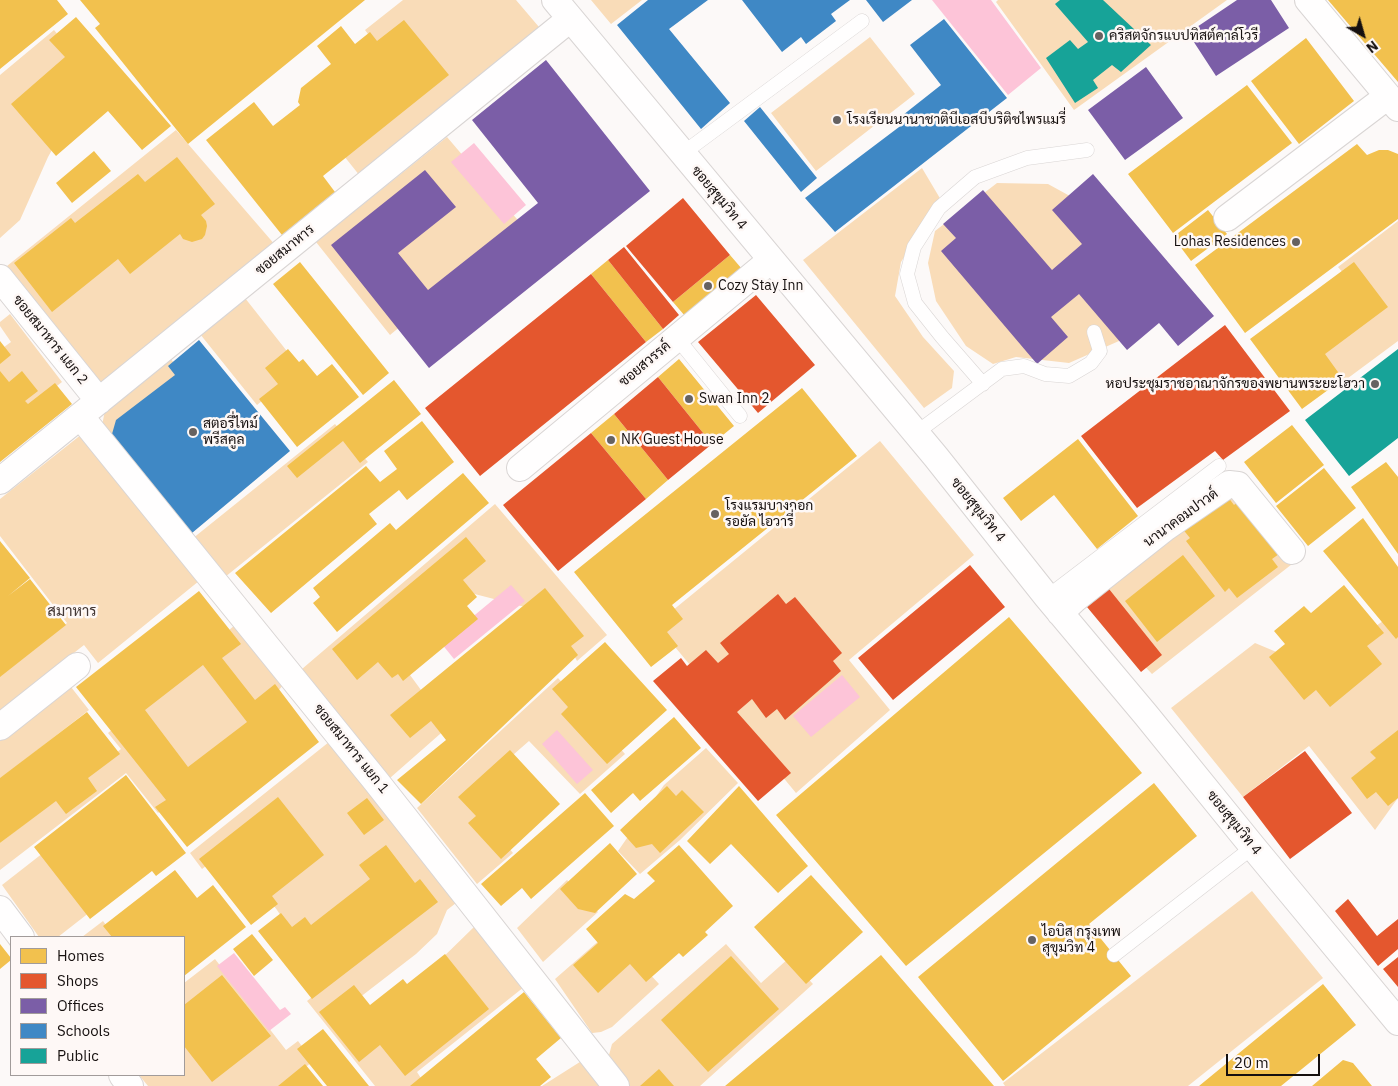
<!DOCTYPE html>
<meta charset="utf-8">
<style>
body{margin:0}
#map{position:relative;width:1398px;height:1086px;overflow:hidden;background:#fcf9f8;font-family:"IBM Plex Sans",sans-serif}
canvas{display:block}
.legend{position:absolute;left:10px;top:936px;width:175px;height:140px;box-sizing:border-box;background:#fef8f6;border:1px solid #a19b9a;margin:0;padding:6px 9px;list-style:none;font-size:15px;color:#16100f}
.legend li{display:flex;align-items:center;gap:10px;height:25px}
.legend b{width:25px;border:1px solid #a19b9a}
.north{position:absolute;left:1338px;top:10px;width:50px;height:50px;-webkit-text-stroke:4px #fef8f6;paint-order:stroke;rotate:142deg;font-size:14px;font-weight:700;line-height:20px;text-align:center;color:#16100f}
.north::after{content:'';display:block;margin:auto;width:18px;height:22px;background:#16100f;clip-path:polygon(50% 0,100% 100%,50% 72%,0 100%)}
.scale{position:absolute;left:1226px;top:1054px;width:94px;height:22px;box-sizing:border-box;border:2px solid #16100f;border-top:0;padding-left:6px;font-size:15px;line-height:18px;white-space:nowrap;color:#16100f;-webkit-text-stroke:4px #fef8f6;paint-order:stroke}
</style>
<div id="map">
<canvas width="1398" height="1086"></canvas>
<ul class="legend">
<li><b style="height:14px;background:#f2c14e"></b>Homes</li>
<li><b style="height:14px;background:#e4572e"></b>Shops</li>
<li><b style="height:14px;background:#7b5ea7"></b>Offices</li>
<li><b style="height:14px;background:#3f88c5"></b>Schools</li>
<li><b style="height:14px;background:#17a398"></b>Public</li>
</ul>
<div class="north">N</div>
<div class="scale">20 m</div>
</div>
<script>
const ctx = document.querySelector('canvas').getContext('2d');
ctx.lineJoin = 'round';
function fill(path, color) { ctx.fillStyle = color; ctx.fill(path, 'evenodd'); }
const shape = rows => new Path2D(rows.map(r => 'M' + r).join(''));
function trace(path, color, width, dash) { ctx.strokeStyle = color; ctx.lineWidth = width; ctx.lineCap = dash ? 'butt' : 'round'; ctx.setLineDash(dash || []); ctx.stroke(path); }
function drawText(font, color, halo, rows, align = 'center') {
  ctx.font = font + ' "IBM Plex Sans",Sarabun,sans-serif'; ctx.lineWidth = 5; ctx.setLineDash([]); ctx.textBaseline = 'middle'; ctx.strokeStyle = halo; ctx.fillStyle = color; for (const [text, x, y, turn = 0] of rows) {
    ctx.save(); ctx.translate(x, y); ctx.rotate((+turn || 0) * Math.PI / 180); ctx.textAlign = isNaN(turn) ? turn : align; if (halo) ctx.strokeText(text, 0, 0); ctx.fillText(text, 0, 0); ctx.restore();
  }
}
const green = shape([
 [403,0,516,0,539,27,360,176,336,146,407,86,365,30],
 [591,0,642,0,611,24],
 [998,0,1227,0,1074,110,996,2],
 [54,30,80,62,57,141,48,157,20,220,0,238,0,75],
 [870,37,915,94,816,171,771,113],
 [176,130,276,246,104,386,7,266],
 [447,137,522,225,390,335,316,242],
 [922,168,941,200,901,262,895,296,923,337,954,371,952,388,924,408,803,260],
 [997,183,1048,184,1079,201,1130,274,1119,341,1069,363,1016,357,993,364,966,346,936,301,928,263,935,231],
 [1398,221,1398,341,1340,384,1316,353,1374,309,1338,267],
 [245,298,301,369,257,405,200,334],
 [10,314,62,382,27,409,0,376,0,350,11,342,0,326,0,322],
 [170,358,186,378,112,438,102,426,105,410],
 [335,424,368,462,225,577,192,539],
 [82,434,199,581,98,663,84,645,0,711,0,676,67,623,0,536,0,499],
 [880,441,974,555,849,660,890,710,796,793,656,624],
 [1238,480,1301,557,1152,674,1082,600],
 [495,504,607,635,577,661,552,614,463,591,402,664,448,727,390,778,302,669],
 [1398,610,1398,798,1375,830,1309,746,1243,797,1171,708,1255,643,1317,669],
 [235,625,283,685,250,726,158,813,126,773,0,870,0,843,121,749,108,733],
 [558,678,625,754,580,794,529,741,466,796,513,853,477,884,417,808],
 [71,687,89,710,0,779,0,741],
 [329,742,456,903,447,910,437,934,416,954,359,998,375,1010,433,967,475,926,524,987,417,1072,426,1086,375,1086,307,1001,427,905,295,937,277,910,230,848,202,869,190,853],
 [706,748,738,783,680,840,640,874,618,851,664,785],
 [43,853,90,912,58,937,39,937,2,885],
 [567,880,598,912,543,962,517,928],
 [1252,891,1323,978,1188,1086,1005,1086,1003,1083],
 [103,921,115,937,82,937],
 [610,931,659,984,612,1027,601,1032,592,1033,555,979],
 [726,944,761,983,789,958,813,984,700,1086,630,1086,609,1055,612,1044],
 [215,959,286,1050,298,1041,313,1061,283,1086,148,1086,139,1075,184,1075,184,983],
 [583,1060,605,1086,542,1086]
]);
const water = shape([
 [932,0,991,0,1041,68,1008,95],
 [474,143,526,205,504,224,451,162],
 [511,585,525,601,454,659,441,643],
 [842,675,860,697,811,737,793,716],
 [557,730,593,770,577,784,542,744],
 [234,953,280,1010,285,1007,291,1014,269,1031,217,966]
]);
const homes = shape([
 [0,0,57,0,68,14,0,69],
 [80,0,365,0,188,144,95,28,100,24],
 [1328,0,1398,0,1398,82],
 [76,17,171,126,142,150,108,111,56,156,11,104,65,57,49,40],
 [404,20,449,75,323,176,335,192,282,235,206,140,254,102,273,126,300,105,298,102,301,88,331,64,317,46,341,26,355,44,370,32,377,41],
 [1306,38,1354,101,1299,144,1251,81],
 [1247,85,1292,143,1173,233,1128,174],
 [1357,144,1367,155,1379,150,1388,150,1398,154,1398,219,1245,333,1195,265],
 [94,151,111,171,72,203,56,183],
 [177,157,215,204,201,215,206,221,207,226,205,235,202,239,192,242,183,239,180,234,130,274,118,259,52,312,14,263,71,218,75,223,138,174,145,182],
 [1208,210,1227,234,1191,261,1173,237],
 [730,255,742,269,685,316,673,302],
 [608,260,663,329,646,342,591,274],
 [300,262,389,373,363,395,273,284],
 [1354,262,1388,307,1325,354,1343,379,1302,409,1250,339],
 [0,341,11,355,0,364],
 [288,349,299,362,303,359,317,376,332,364,359,397,297,447,259,399,278,384,265,368],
 [679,359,734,426,712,444,658,377],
 [0,371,9,382,22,371,38,391,25,401,28,404,55,383,72,404,0,462],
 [394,380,421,414,360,463,343,441,297,478,287,466],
 [802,388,857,456,672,605,683,619,667,632,678,646,651,667,574,572],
 [614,414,668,480,646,499,591,433],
 [422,421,454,462,407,500,399,490,369,514,377,524,271,613,235,573,366,466,380,482,397,469,384,451],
 [1292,425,1324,465,1276,503,1244,462],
 [1078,439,1138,516,1097,549,1054,495,1021,521,1003,498],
 [1386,462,1398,477,1398,554,1351,487],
 [1324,468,1356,508,1308,546,1276,506],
 [463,473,489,503,337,632,313,603,320,597,313,588,390,523,396,530],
 [1225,493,1234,505,1239,501,1279,554,1272,559,1278,567,1237,598,1229,588,1225,592,1186,541,1190,538,1181,527],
 [1363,518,1398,567,1398,637,1396,639,1323,551],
 [466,537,486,561,463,580,477,597,467,606,478,619,403,681,398,674,392,678,378,662,357,680,332,649],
 [0,541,30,578,8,596,30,579,66,625,0,677],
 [1183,555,1215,596,1157,642,1125,601],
 [1344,585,1384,633,1367,646,1382,664,1330,707,1316,690,1304,700,1269,657,1285,644,1274,631,1304,606,1311,613],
 [545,588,584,636,571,646,578,655,421,804,397,780,446,740,431,721,410,738,390,715],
 [199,591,241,644,222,658,255,700,275,684,319,742,187,847,155,807,166,800,76,687],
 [203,665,247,722,188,767,145,710],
 [1009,617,1142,773,906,966,776,815],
 [605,642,667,710,607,764,561,714,568,707,552,689],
 [87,712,120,754,88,778,97,791,66,814,56,801,0,843,0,778],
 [674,717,701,748,640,801,633,793,611,813,591,790],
 [1398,730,1398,798,1388,806,1376,792,1367,799,1351,778,1376,758,1370,752],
 [510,750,560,804,501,859,468,823,476,816,458,797],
 [126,775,186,853,156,876,152,871,90,919,34,847],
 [1154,783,1197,836,1089,924,1131,976,1003,1081,918,977],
 [667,786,676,796,682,790,704,812,660,853,652,844,636,848,620,830],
 [739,786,808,866,778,893,731,844,710,864,687,841],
 [585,793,614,826,531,899,522,888,501,906,481,884],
 [278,797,324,855,272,896,278,904,251,925,199,859],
 [367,798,384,820,364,835,347,813],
 [610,843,637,874,595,913,578,909,560,889],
 [386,845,415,883,420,879,438,902,312,999,258,931,281,913,292,927,305,917,311,925,370,879,359,865],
 [679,845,733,906,705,932,708,935,683,957,679,953,646,982,630,964,598,993,573,965,598,943,586,929,625,894,634,899,655,881,647,873],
 [175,870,197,898,213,885,246,927,184,976,184,937,112,937,103,926],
 [811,875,863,932,806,984,754,927],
 [252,934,273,960,254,976,233,949],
 [0,944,11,958,11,960,0,969],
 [445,954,489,1009,405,1076,380,1045,359,1062,319,1012,354,985,370,1005,403,979,407,984],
 [881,955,994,1086,725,1086],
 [731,956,779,1009,708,1072,661,1020],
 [222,975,271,1036,212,1082,184,1046,184,1005],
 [1323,984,1356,1025,1281,1086,1199,1086],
 [524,992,561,1038,536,1059,551,1077,540,1086,410,1086],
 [323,1029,369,1086,327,1086,297,1049],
 [1343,1060,1353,1063,1372,1086,1312,1086],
 [305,1064,323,1086,278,1086],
 [659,1069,674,1086,640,1086]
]);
const shops = shape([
 [683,198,730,255,673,302,626,246],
 [624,247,679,315,663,329,608,260],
 [591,274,646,342,480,476,425,408],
 [756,295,815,365,758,413,698,342],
 [1225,325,1290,411,1223,460,1215,451,1137,508,1081,436],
 [658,377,712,444,668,480,614,414],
 [591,433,646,499,558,571,503,505],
 [970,565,1005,607,893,700,858,658],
 [1109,589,1162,655,1141,672,1087,607],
 [778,594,786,604,795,597,842,653,833,661,841,671,785,720,777,709,766,718,752,699,737,712,791,773,758,801,653,681,681,658,687,666,706,650,718,663,729,654,720,643],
 [1305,751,1352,813,1290,859,1243,797],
 [1348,899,1377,936,1398,919,1398,949,1378,966,1335,911],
 [1398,957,1398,987,1383,969]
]);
const offices = shape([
 [1237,0,1271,0,1289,28,1216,76,1188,33],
 [546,60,650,191,429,368,331,245,425,170,456,207,398,253,428,290,538,203,472,120],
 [1146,67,1183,118,1125,160,1088,110],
 [1093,174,1214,316,1178,346,1159,323,1127,350,1079,294,1051,317,1068,337,1037,364,941,251,956,238,943,224,983,190,1052,270,1082,244,1052,210]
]);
const schools = shape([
 [648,0,708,0,669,29,730,103,701,129,617,25],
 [742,0,850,0,831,14,836,21,806,44,801,37,782,52],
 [866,0,912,0,883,22],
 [944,19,1007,98,835,232,805,198,907,121,903,115,941,85,910,45],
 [760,107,817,178,801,192,744,121],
 [199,340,290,451,192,533,112,434,116,420,175,375,168,366]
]);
const public = shape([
 [1060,0,1103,0,1151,45,1121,72,1112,65,1093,80,1098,88,1075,103,1046,58,1070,40,1078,49,1088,42,1055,4],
 [1398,349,1398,438,1349,476,1305,420]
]);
const lane = shape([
 [682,154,862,21],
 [677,338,740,416],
 [983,384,942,337,915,303,907,274,914,247,939,208,975,177,1027,158,1087,150],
 [916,433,1002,369,1024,366,1045,374,1069,376,1091,363,1100,351,1094,332],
 [1047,597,1219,466],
 [1114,955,1253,847]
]);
const street = shape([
 [555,0,936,457,1047,597,1146,715,1253,847,1398,1022],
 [1308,0,1398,108],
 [1227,218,1388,96],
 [0,278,99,401],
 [81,417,375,780,616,1086],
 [520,468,771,260],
 [0,481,570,19],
 [1060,613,1075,599,1165,528,1229,484,1238,485,1292,551],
 [0,727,77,666],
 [0,909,21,937],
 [122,1075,130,1086]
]);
const markers = [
 [1099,36,5,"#666261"],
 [837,120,5,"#666261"],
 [1296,242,5,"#666261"],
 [708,286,5,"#666261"],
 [1375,384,5,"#666261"],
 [689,399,5,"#666261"],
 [193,432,5,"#666261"],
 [611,440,5,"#666261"],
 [715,514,5,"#666261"],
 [1032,940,5,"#666261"]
];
const poiNames = [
 ["คริสตจักรแบปทิสต์คาล์โวรี",1109,36],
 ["โรงเรียนนานาชาติบีเอสบีบริติชไพรแมรี่",847,120],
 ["Lohas Residences",1286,242,"right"],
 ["Cozy Stay Inn",718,286],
 ["หอประชุมราชอาณาจักรของพยานพระยะโฮวา",1365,384,"right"],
 ["Swan Inn 2",699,399],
 ["สตอรี่ไทม์",203,424],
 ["พรีสคูล",203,440],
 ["NK Guest House",621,440],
 ["โรงแรมบางกอก",725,506],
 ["รอยัล ไอวารี่",725,522],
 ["ไอบิส กรุงเทพ",1042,932],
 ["สุขุมวิท 4",1042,948]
];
const streetNames = [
 ["ซอยสุขุมวิท 4",719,198,50],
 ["ซอยสมาหาร",285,250,-39],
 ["ซอยสมาหาร แยก 2",50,340,51],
 ["ซอยสวรรค์",645,364,-40],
 ["ซอยสุขุมวิท 4",978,510,51],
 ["นานาคอมปาวด์",1181,518,-36],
 ["ซอยสมาหาร แยก 1",351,749,51],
 ["ซอยสุขุมวิท 4",1234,823,51]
];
const neighbourhoodNames = [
 ["สมาหาร",72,612]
];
fill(green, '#f9dcb8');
fill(water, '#fdc4d8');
fill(homes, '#f2c14e');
fill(shops, '#e4572e');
fill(offices, '#7b5ea7');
fill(schools, '#3f88c5');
fill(public, '#17a398');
trace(lane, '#d9d5d4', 15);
trace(street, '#d9d5d4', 28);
trace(lane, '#fffefe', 14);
trace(street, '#fffefe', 26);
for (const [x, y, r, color] of markers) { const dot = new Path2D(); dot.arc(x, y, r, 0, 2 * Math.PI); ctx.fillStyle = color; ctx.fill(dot); trace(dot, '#fef8f6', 2); }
drawText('14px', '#16100f', '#fef8f6', poiNames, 'left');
drawText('14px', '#16100f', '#fef8f6', streetNames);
drawText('15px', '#443835', '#fef8f6', neighbourhoodNames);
</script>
